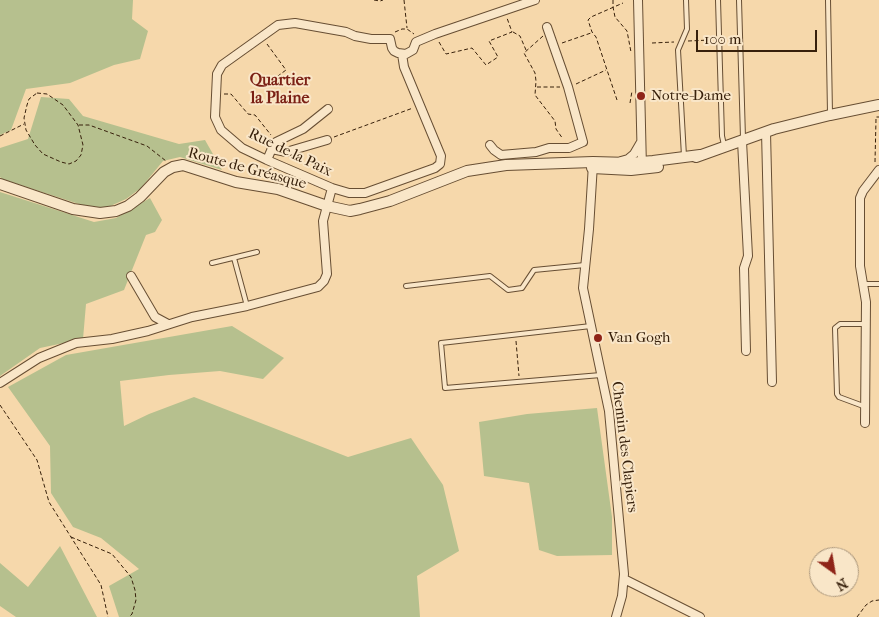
<!DOCTYPE html>
<meta charset="utf-8">
<style>
body{margin:0}
#map{position:relative;width:879px;height:617px;overflow:hidden;background:#f6d8ab;font-family:"IM FELL French Canon",serif}
canvas{display:block}
.north{position:absolute;left:809px;top:547px;width:50px;height:50px;box-sizing:border-box;background:#f9e6c8;border:1px solid #ab977c;border-radius:50%;rotate:148deg;font-size:14px;font-weight:700;line-height:20px;text-align:center;color:#37200b}
.north::after{content:'';display:block;margin:auto;width:18px;height:22px;background:#8f2418;clip-path:polygon(50% 0,100% 100%,50% 72%,0 100%)}
.scale{position:absolute;left:696px;top:30px;width:121px;height:22px;box-sizing:border-box;border:2px solid #37200b;border-top:0;padding-left:6px;font-size:15px;line-height:18px;white-space:nowrap;color:#37200b;-webkit-text-stroke:4px #f9e6c8;paint-order:stroke}
</style>
<div id="map">
<canvas width="879" height="617"></canvas>
<div class="north">N</div>
<div class="scale">100 m</div>
</div>
<script>
const ctx = document.querySelector('canvas').getContext('2d');
ctx.lineJoin = 'round';
function fill(path, color) { ctx.fillStyle = color; ctx.fill(path, 'evenodd'); }
const shape = rows => new Path2D(rows.map(r => 'M' + r).join(''));
function trace(path, color, width, dash) { ctx.strokeStyle = color; ctx.lineWidth = width; ctx.lineCap = dash ? 'butt' : 'round'; ctx.setLineDash(dash || []); ctx.stroke(path); }
function drawText(font, color, halo, rows, align = 'center') {
  ctx.font = font + ' "IM FELL French Canon",serif'; ctx.lineWidth = 4; ctx.setLineDash([]); ctx.textBaseline = 'middle'; ctx.strokeStyle = halo; ctx.fillStyle = color; for (const [text, x, y, turn = 0] of rows) {
    ctx.save(); ctx.translate(x, y); ctx.rotate((+turn || 0) * Math.PI / 180); ctx.textAlign = isNaN(turn) ? turn : align; if (halo) ctx.strokeText(text, 0, 0); ctx.fillText(text, 0, 0); ctx.restore();
  }
}
const green = shape([
 [0,0,133,0,132,19,148,31,140,59,114,65,70,83,26,89,11,130,0,135],
 [41,97,69,99,83,116,179,144,205,140,222,170,180,157,163,161,141,188,126,199,106,208,82,205,2,179,0,177,0,148,28,139],
 [0,192,94,222,116,218,150,198,162,220,155,232,146,235,124,290,86,304,83,339,40,348,0,376],
 [232,326,284,358,263,379,220,371,169,375,120,381,124,426,149,414,194,397,348,457,411,438,443,485,459,551,417,576,420,617,119,617,109,586,139,569,101,538,73,527,51,493,50,446,8,387,66,355],
 [597,408,612,517,612,555,557,556,539,550,529,483,484,476,479,422,527,414],
 [60,546,97,617,16,617,0,606,0,563,28,587]
]);
const path = shape([
 [374,0,380,1,383,0],
 [404,0,407,28],
 [613,0,613,7,615,17,627,31,631,52],
 [395,32,402,29,407,29,414,34],
 [513,32,520,36,526,50],
 [543,36,524,53,535,73,536,81,535,95,555,121,556,129,563,139],
 [688,41,710,40],
 [439,42,446,54,472,48,486,65,498,57,489,41,512,32,507,18],
 [562,43,591,33],
 [652,43,674,42],
 [267,44,286,70,274,79],
 [576,84,606,70],
 [537,87,560,87],
 [37,93,47,94,63,105,78,125,83,145,81,155,76,161,69,164,61,162,43,154,35,145,26,130,24,118,27,105,29,99,37,93],
 [224,94,231,94,248,114,255,115,271,135],
 [617,100,596,37,592,32,588,20,591,17,623,3],
 [630,103,632,91],
 [79,125,89,125,147,146,166,161],
 [0,136,24,124],
 [334,137,413,108],
 [875,162,876,119,876,117,879,117],
 [516,341,519,376],
 [0,405,37,460,49,502,101,585,108,617],
 [71,537,112,554,131,577,135,590,136,600,132,614,129,617],
 [857,617,866,605,872,601,879,600]
]);
const service = shape([
 [718,0,722,136,724,145],
 [739,0,743,138],
 [828,0,830,113],
 [684,156,678,50,687,29,686,0],
 [234,258,247,306],
 [212,263,257,252],
 [863,284,879,284],
 [406,286,490,276,508,290,522,288,534,270,585,265],
 [591,326,441,343,445,388,601,375],
 [866,407,839,397,837,394,835,328,840,324,866,324]
]);
const minor = shape([
 [638,0,642,167],
 [402,54,404,67,441,156,440,164,435,168,365,193,349,193,332,188,267,160,242,148,221,130,215,117,217,74,222,65,278,25,295,23,346,32,355,36,371,39,390,39,392,48,394,51,398,53,406,54,413,50,416,42,435,34,535,0],
 [766,132,772,382],
 [742,141,748,256,744,268,746,351],
 [490,145,494,150,501,155,536,152,549,148,569,148,583,142,568,87,547,27],
 [272,149,286,152,327,140],
 [267,160,273,146,276,142,303,129,328,109],
 [621,161,628,159,634,154,641,142],
 [593,164,589,229,583,288,609,411,624,574,622,596,616,617],
 [131,276,155,317,168,324],
 [0,383,39,358,76,343,112,339,148,331,192,317,247,306,318,287,324,281,327,274,323,221,332,188],
 [865,423,866,302,860,266,860,198,863,191,879,170],
 [624,579,700,617]
]);
const tertiary = shape([
 [696,157,774,129,830,115,879,105],
 [592,168,631,170,658,167],
 [0,184,73,209,100,213,116,211,128,206,140,197,164,172,173,167,183,165,236,182,278,189,327,206,350,211,360,209,390,201,467,171,506,165,593,162,630,163,653,161,700,155]
]);
const markers = [
 [641,96,5,"#8f2418"],
 [598,338,5,"#8f2418"]
];
const poiNames = [
 ["Notre-Dame",651,96],
 ["Van Gogh",608,338]
];
const streetNames = [
 ["Rue de la Paix",290,153,26],
 ["Route de Gréasque",247,169,15],
 ["Chemin des Clapiers",624,447,83]
];
const neighbourhoodNames = [
 ["Quartier",280,81],
 ["la Plaine",280,99]
];
fill(green, '#b6c08e');
trace(service, '#674e33', 6);
trace(minor, '#674e33', 10);
trace(tertiary, '#674e33', 12);
trace(path, '#37200b', 1, [4, 2.5]);
trace(service, '#f9e6c8', 4);
trace(minor, '#f9e6c8', 8);
trace(tertiary, '#f9e6c8', 10);
for (const [x, y, r, color] of markers) { const dot = new Path2D(); dot.arc(x, y, r, 0, 2 * Math.PI); ctx.fillStyle = color; ctx.fill(dot); trace(dot, '#f9e6c8', 2); }
drawText('15px', '#37200b', '#f9e6c8', poiNames, 'left');
drawText('15px', '#37200b', '#f9e6c8', streetNames);
drawText('bold 16px', '#7a1f14', '#f9e6c8', neighbourhoodNames);
</script>
